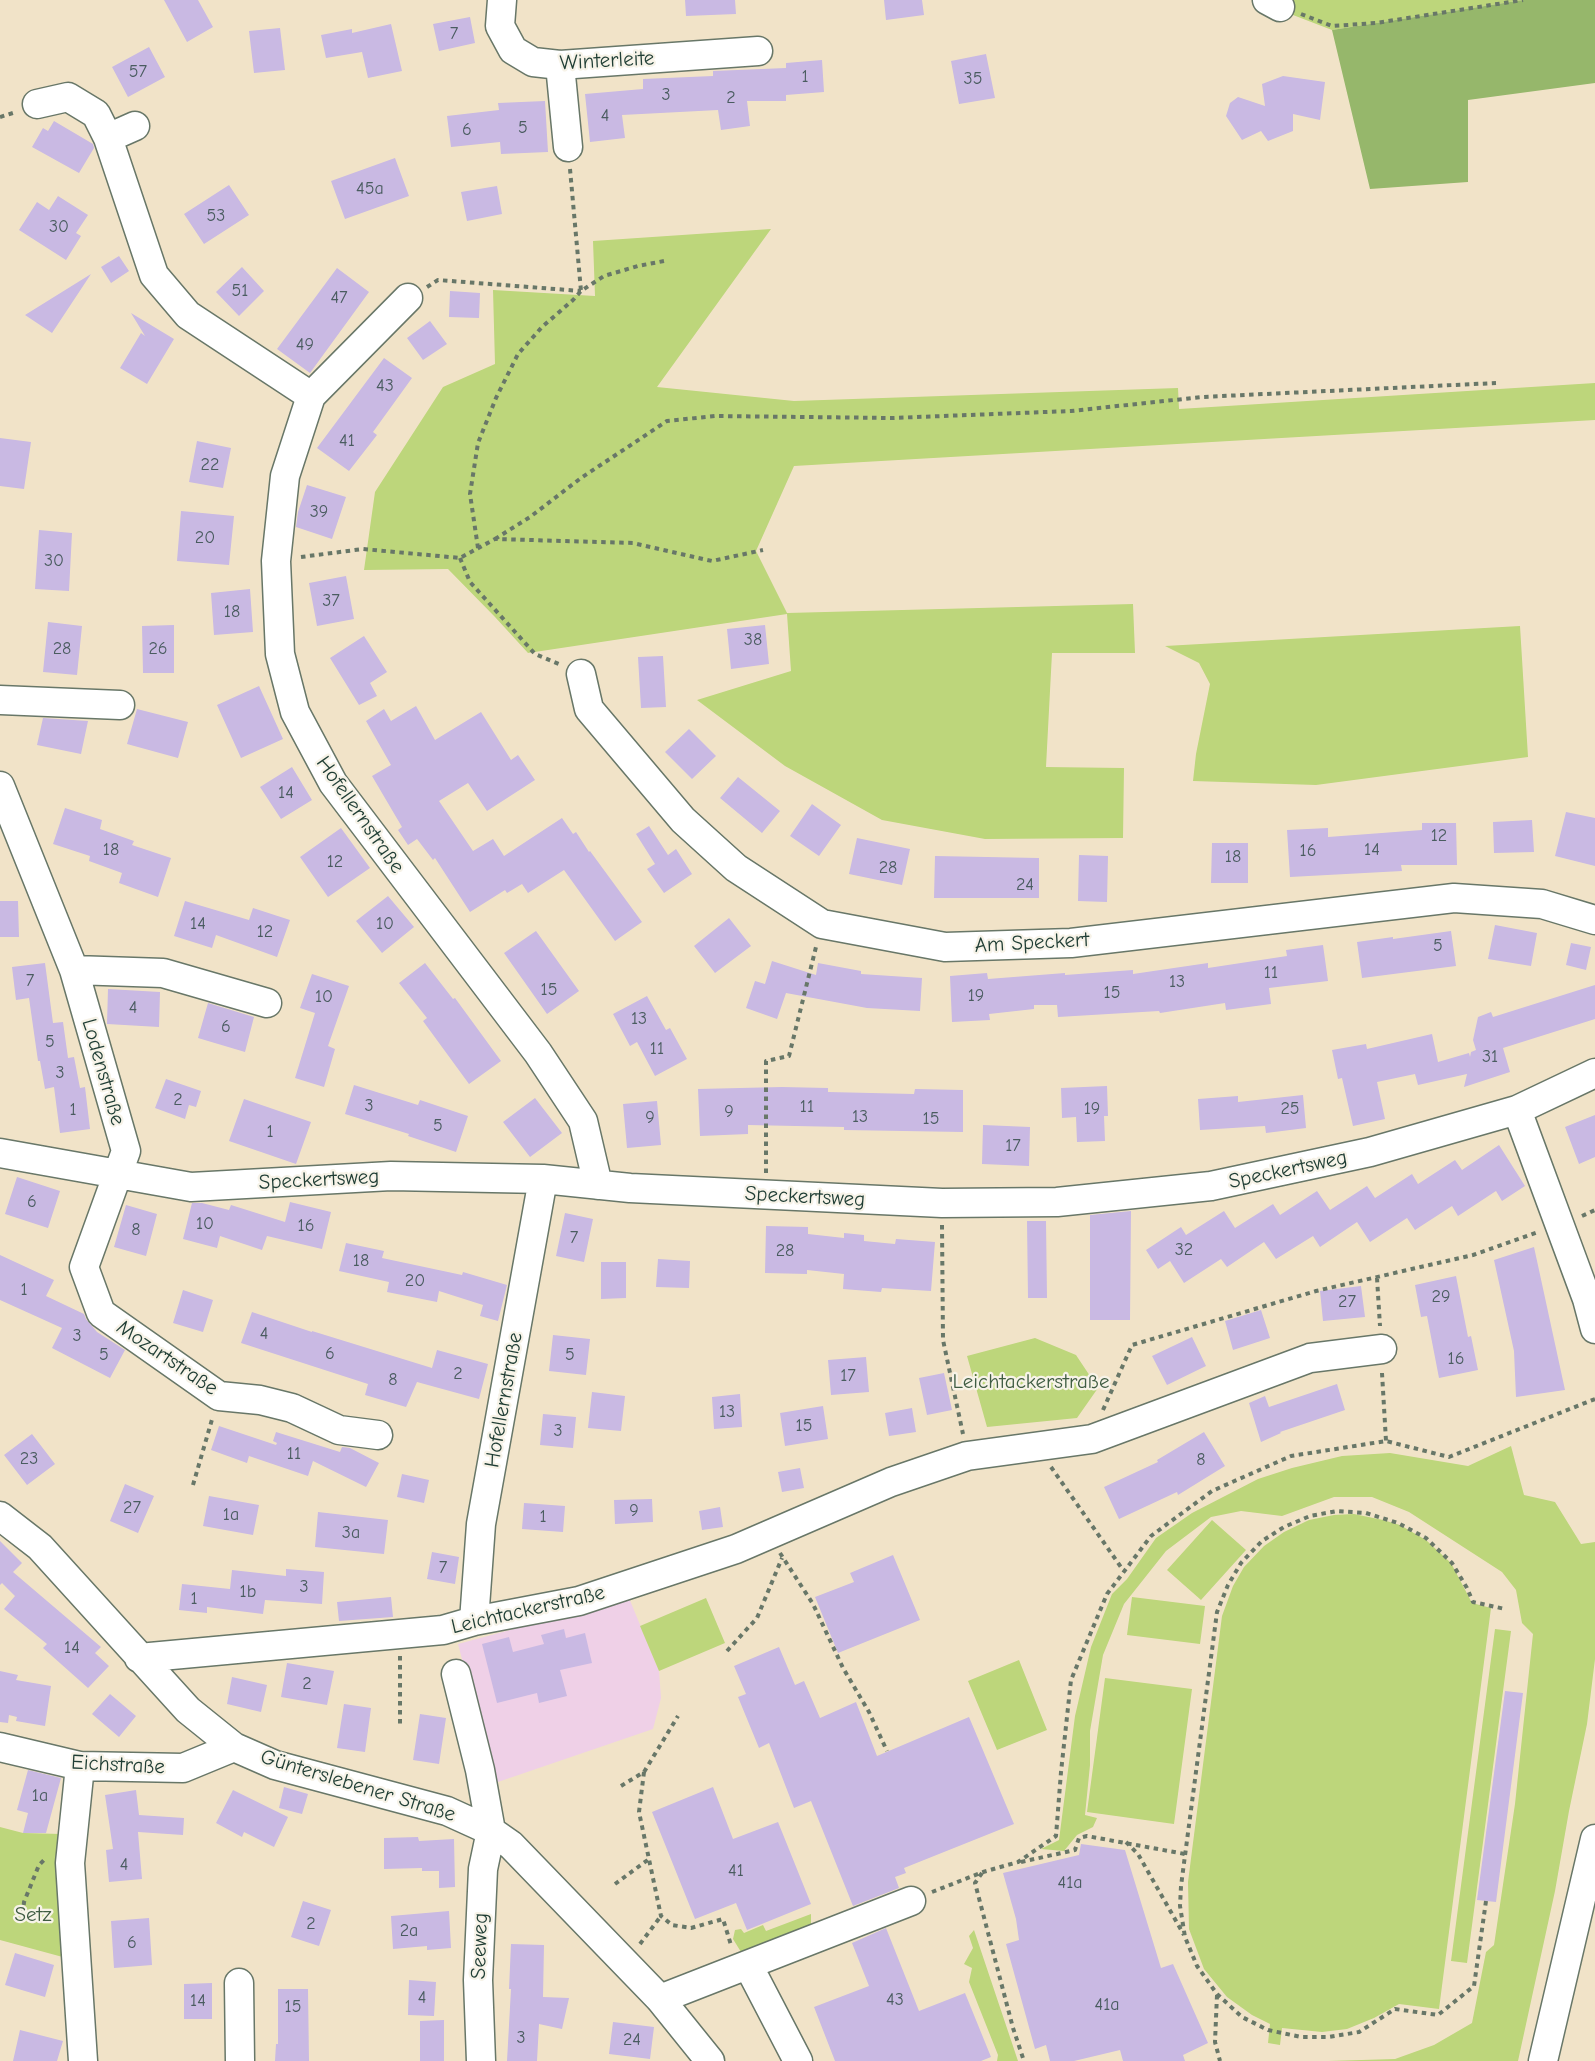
<!DOCTYPE html>
<meta charset="utf-8">
<style>
body{margin:0}
canvas{display:block;background:#f1e3c8}
</style>
<canvas width="1595" height="2061"></canvas>
<script>
const ctx = document.querySelector('canvas').getContext('2d');
ctx.lineJoin = 'round';
function fill(path, color) { ctx.fillStyle = color; ctx.fill(path, 'evenodd'); }
const shape = rows => new Path2D(rows.map(r => 'M' + r).join(''));
function trace(path, color, width, dash) { ctx.strokeStyle = color; ctx.lineWidth = width; ctx.lineCap = dash ? 'butt' : 'round'; ctx.setLineDash(dash || []); ctx.stroke(path); }
function drawText(font, color, halo, rows, align = 'center') {
  ctx.font = font + ' "Comic Neue",sans-serif'; ctx.lineWidth = 4.5; ctx.setLineDash([]); ctx.textBaseline = 'middle'; ctx.strokeStyle = halo; ctx.fillStyle = color; for (const [text, x, y, turn = 0] of rows) {
    ctx.save(); ctx.translate(x, y); ctx.rotate((+turn || 0) * Math.PI / 180); ctx.textAlign = isNaN(turn) ? turn : align; if (halo) ctx.strokeText(text, 0, 0); ctx.fillText(text, 0, 0); ctx.restore();
  }
}
const built = shape([
 [629,1598,659,1671,661,1698,653,1729,495,1783,458,1644]
]);
const green = shape([
 [1254,0,1523,0,1332,30],
 [771,229,657,387,794,401,1178,388,1179,409,1595,383,1595,420,794,466,756,551,787,613,1133,604,1135,653,1052,653,1046,767,1124,768,1123,838,985,839,882,820,785,766,697,700,791,671,787,614,528,653,495,617,448,569,364,570,375,492,443,387,495,364,493,290,595,296,593,241],
 [1520,626,1528,757,1316,785,1193,781,1196,754,1210,684,1199,663,1165,646],
 [1035,1338,1076,1355,1098,1388,1077,1418,987,1427,967,1356],
 [1511,1446,1524,1495,1555,1502,1581,1544,1595,1542,1595,1659,1587,1724,1569,1811,1555,1891,1518,2061,1328,2061,1395,2059,1434,2045,1472,2023,1486,1952,1494,1945,1515,1804,1533,1634,1522,1623,1516,1590,1502,1572,1409,1512,1372,1497,1334,1497,1282,1516,1241,1511,1211,1517,1166,1551,1124,1604,1103,1655,1090,1731,1090,1765,1085,1815,1097,1818,1093,1827,1077,1835,1064,1851,1041,1849,1059,1840,1075,1716,1091,1647,1112,1594,1127,1579,1156,1538,1192,1513,1258,1479,1292,1468,1342,1456,1390,1453,1468,1466],
 [1354,1514,1383,1520,1400,1525,1426,1540,1451,1563,1472,1603,1491,1608,1439,2009,1399,2004,1374,2018,1347,2029,1322,2032,1282,2028,1280,2045,1268,2043,1270,2024,1252,2015,1227,1997,1204,1969,1189,1929,1188,1882,1222,1616,1233,1586,1244,1567,1264,1546,1284,1532,1309,1520,1334,1515],
 [1212,1520,1246,1550,1201,1600,1167,1570],
 [1132,1597,1205,1606,1200,1644,1127,1635],
 [706,1598,725,1643,659,1671,640,1626],
 [1495,1629,1511,1631,1467,1963,1451,1961],
 [1019,1660,1047,1730,997,1750,968,1681],
 [1105,1678,1192,1689,1174,1824,1087,1812],
 [0,1827,23,1833,61,1834,70,1959,0,1940],
 [811,1914,811,1927,741,1952,733,1939,735,1930,741,1929,744,1933,763,1925,766,1931],
 [974,1930,1018,2061,997,2061,998,2055,969,1982,972,1968,964,1964,973,1948,969,1936]
]);
const forest = shape([
 [1523,0,1595,0,1595,83,1468,100,1468,182,1370,189,1332,30]
]);
const building = shape([
 [164,0,198,0,213,27,187,42],
 [685,0,735,0,736,14,686,16],
 [884,0,922,0,924,15,886,20],
 [470,17,475,43,439,51,433,24],
 [391,24,402,71,368,78,362,52,326,58,321,35,352,29,352,33],
 [280,28,285,70,254,73,249,31],
 [149,47,165,77,128,97,112,67],
 [986,54,995,98,959,104,951,61],
 [822,60,824,92,786,95,786,101,747,101,750,126,721,130,718,110,622,115,625,138,590,142,585,94,643,89,643,79,713,76,713,71,786,68,786,63],
 [1283,76,1325,82,1320,120,1293,114,1293,131,1268,141,1261,131,1242,140,1226,116,1230,103,1238,97,1265,106,1262,84],
 [545,101,548,152,501,154,500,142,451,147,447,116,499,110,498,103],
 [54,121,93,144,94,148,79,173,32,147,43,128,48,131],
 [395,158,409,196,345,219,331,181],
 [229,185,249,215,204,244,184,214],
 [497,186,502,214,467,221,461,192],
 [58,196,88,215,76,233,81,236,66,260,19,230,37,202,49,210],
 [119,256,129,271,111,283,101,267],
 [242,267,264,291,239,316,216,292],
 [337,268,369,292,310,373,277,349],
 [91,274,52,333,25,315],
 [450,291,480,293,479,318,449,317],
 [131,313,174,339,147,384,120,368,141,333,145,336],
 [430,321,447,344,423,360,407,338],
 [384,358,412,378,373,432,377,435,349,471,317,448],
 [0,438,31,442,24,489,0,486],
 [197,441,231,448,223,488,189,482],
 [307,485,346,497,332,539,296,527,298,512],
 [181,511,234,516,229,565,177,561],
 [39,530,72,533,69,591,35,589],
 [346,576,354,619,317,626,309,583],
 [250,589,253,632,214,635,211,593],
 [48,622,82,626,77,675,43,672],
 [174,625,174,673,143,673,142,626],
 [765,625,769,664,731,669,727,629],
 [364,636,387,672,370,683,377,696,359,705,330,658],
 [663,656,666,707,641,708,638,657],
 [259,686,283,739,241,758,217,705],
 [416,706,435,740,481,712,511,760,518,755,535,780,487,811,468,783,439,801,473,851,493,839,504,856,562,818,573,834,576,832,589,852,590,851,642,922,615,941,564,870,528,893,522,884,507,893,505,890,470,912,435,858,433,860,417,839,408,845,398,830,402,827,372,776,391,765,366,721,384,709,391,721],
 [137,709,188,722,178,758,127,744],
 [43,718,88,721,81,754,37,745],
 [689,729,716,756,692,779,665,752],
 [292,767,312,800,281,819,260,787],
 [738,777,780,811,762,833,720,798],
 [812,804,841,825,819,856,790,836],
 [65,808,102,820,100,829,134,841,132,845,171,858,158,897,119,883,122,873,89,861,90,856,53,844],
 [1566,812,1595,818,1595,866,1555,856],
 [1532,820,1534,852,1494,853,1493,822],
 [1422,823,1456,823,1457,865,1401,865,1402,871,1290,877,1287,830,1328,828,1328,837,1422,830],
 [649,826,668,855,676,849,692,874,664,893,647,869,655,864,636,834],
 [341,828,370,868,328,897,300,857],
 [857,838,910,849,902,885,849,874],
 [1212,843,1248,843,1248,883,1211,883],
 [1079,855,1108,856,1107,902,1078,901],
 [935,856,1039,858,1039,898,934,898],
 [388,896,414,927,382,953,356,921],
 [0,901,18,901,19,937,0,937],
 [185,901,249,920,253,908,290,920,277,957,216,935,212,948,174,936],
 [729,918,751,946,715,973,694,946],
 [1495,925,1537,933,1531,966,1488,959],
 [536,931,579,991,547,1014,504,953],
 [1451,931,1456,966,1362,978,1357,942,1393,937,1393,939],
 [1571,943,1591,947,1586,970,1566,965],
 [1323,945,1328,981,1269,988,1271,1004,1226,1010,1225,1003,1160,1013,1159,1011,1058,1017,1057,1005,1034,1005,1034,1009,989,1014,990,1020,952,1022,950,976,987,973,988,979,1065,973,1065,975,1133,970,1133,974,1208,963,1208,968,1287,956,1286,950],
 [772,961,816,975,818,963,861,971,861,974,922,978,920,1011,867,1008,786,993,777,1019,746,1008,755,981,765,984],
 [45,963,53,1023,63,1022,68,1058,74,1057,80,1088,85,1087,90,1129,60,1133,54,1087,45,1089,40,1061,38,1061,29,998,16,1000,12,967],
 [425,963,453,999,455,998,501,1061,469,1084,423,1021,427,1018,399,983],
 [312,974,349,986,328,1046,335,1049,324,1087,295,1078,315,1013,300,1008],
 [1595,985,1595,1019,1503,1048,1510,1072,1464,1087,1467,1074,1418,1085,1415,1074,1377,1082,1385,1119,1353,1126,1342,1078,1338,1079,1332,1050,1366,1044,1367,1049,1432,1034,1438,1062,1469,1053,1470,1057,1471,1052,1476,1050,1473,1040,1478,1017,1491,1012,1493,1017],
 [108,989,160,992,159,1027,107,1024],
 [647,996,666,1030,670,1028,687,1059,655,1076,637,1042,630,1046,613,1014],
 [208,1003,254,1017,245,1052,198,1038],
 [166,1079,201,1091,196,1107,189,1105,185,1119,155,1108],
 [354,1085,418,1105,420,1100,468,1116,456,1152,408,1136,409,1134,345,1114],
 [1107,1086,1108,1116,1104,1116,1105,1141,1077,1142,1076,1117,1062,1118,1061,1088],
 [782,1087,828,1088,828,1092,914,1094,915,1089,963,1090,963,1132,844,1130,844,1127,748,1125,748,1134,700,1136,698,1089],
 [1303,1095,1306,1128,1266,1133,1265,1126,1200,1130,1198,1099,1238,1096,1238,1102],
 [535,1098,562,1133,530,1157,503,1122],
 [244,1099,311,1122,296,1164,229,1141],
 [657,1101,661,1145,627,1148,623,1104],
 [1595,1115,1595,1157,1579,1164,1565,1127],
 [983,1125,1030,1127,1029,1166,982,1164],
 [1499,1145,1525,1186,1502,1201,1496,1191,1458,1216,1452,1206,1415,1230,1407,1218,1370,1242,1357,1222,1320,1247,1313,1236,1276,1259,1264,1242,1227,1267,1221,1259,1184,1283,1170,1261,1158,1269,1146,1250,1181,1227,1186,1235,1224,1211,1235,1228,1273,1204,1280,1215,1317,1191,1330,1210,1367,1186,1375,1198,1412,1174,1418,1184,1455,1160,1462,1170],
 [17,1177,60,1191,48,1228,5,1214],
 [290,1202,331,1212,322,1249,267,1236,262,1250,220,1236,217,1248,183,1239,192,1203,202,1203,229,1210,231,1205,285,1222],
 [126,1205,157,1214,146,1256,114,1247],
 [1131,1211,1130,1320,1090,1320,1090,1215],
 [565,1213,593,1219,584,1262,556,1256],
 [1027,1221,1046,1221,1047,1298,1028,1298],
 [766,1226,808,1227,808,1234,844,1238,844,1233,864,1235,864,1241,895,1244,896,1239,935,1242,931,1291,882,1288,881,1292,843,1289,844,1274,807,1270,807,1274,765,1273],
 [346,1243,384,1251,382,1258,462,1275,463,1272,507,1285,498,1321,480,1316,483,1305,439,1291,437,1302,387,1292,389,1282,339,1271],
 [1534,1247,1565,1390,1516,1397,1514,1351,1494,1260],
 [0,1255,54,1280,46,1296,84,1314,86,1319,97,1332,125,1350,110,1378,52,1348,62,1328,0,1300],
 [658,1259,690,1261,689,1288,656,1287],
 [601,1262,626,1262,626,1298,601,1299],
 [1456,1276,1468,1337,1471,1336,1478,1370,1439,1378,1427,1316,1421,1317,1415,1285],
 [1361,1286,1365,1317,1323,1321,1320,1291],
 [183,1290,213,1300,203,1332,173,1323],
 [1261,1310,1270,1338,1233,1350,1225,1321],
 [252,1312,312,1332,312,1331,432,1368,437,1350,488,1364,479,1399,417,1382,406,1407,365,1395,368,1384,241,1343],
 [553,1335,590,1339,586,1375,549,1371],
 [1192,1337,1206,1366,1167,1385,1152,1356],
 [866,1357,869,1392,831,1395,828,1360],
 [944,1373,952,1410,927,1415,919,1378],
 [1337,1384,1345,1410,1280,1432,1281,1433,1261,1442,1249,1403,1265,1396,1269,1407],
 [592,1392,625,1396,621,1431,588,1428],
 [740,1394,742,1427,714,1429,712,1397],
 [823,1406,828,1439,785,1446,780,1413],
 [912,1408,916,1432,889,1436,885,1413],
 [543,1414,576,1417,573,1448,540,1445],
 [219,1426,276,1445,277,1443,273,1441,276,1432,340,1452,342,1447,350,1448,379,1463,366,1487,313,1461,308,1476,249,1456,247,1463,211,1450],
 [1204,1432,1225,1466,1178,1495,1177,1492,1119,1519,1104,1487,1158,1462,1157,1460],
 [32,1434,55,1464,27,1485,4,1455],
 [800,1468,804,1488,782,1492,778,1472],
 [402,1474,429,1480,424,1503,397,1497],
 [125,1484,154,1496,138,1533,110,1521],
 [209,1496,259,1505,253,1535,203,1526],
 [652,1499,653,1522,615,1524,614,1500],
 [524,1503,565,1506,563,1532,522,1529],
 [720,1507,723,1527,702,1530,699,1511],
 [318,1512,388,1520,384,1554,315,1547],
 [0,1541,22,1563,13,1572,101,1647,95,1653,109,1666,88,1688,43,1648,47,1644,4,1609,15,1596,2,1583,0,1585],
 [432,1552,459,1557,455,1584,427,1579],
 [893,1555,920,1620,838,1653,815,1597,854,1582,850,1573],
 [286,1569,324,1572,322,1604,265,1600,263,1614,207,1607,207,1613,179,1610,182,1584,230,1589,232,1570,286,1576],
 [391,1597,393,1617,339,1621,337,1602],
 [564,1629,566,1638,585,1633,592,1663,560,1670,567,1696,539,1703,537,1693,497,1703,482,1644,509,1637,513,1652,544,1644,541,1635],
 [779,1647,795,1685,804,1681,820,1718,856,1702,877,1756,969,1717,1014,1824,904,1868,906,1873,895,1877,899,1888,853,1906,811,1801,794,1808,769,1743,759,1748,738,1697,746,1694,734,1666],
 [287,1663,334,1671,327,1705,281,1697],
 [0,1671,18,1675,16,1680,51,1686,45,1726,16,1721,17,1717,9,1715,8,1723,0,1722],
 [232,1677,267,1685,261,1712,227,1704],
 [1505,1691,1523,1693,1496,1902,1477,1900],
 [110,1694,136,1716,119,1737,92,1714],
 [344,1704,371,1708,365,1752,337,1748],
 [420,1714,446,1718,439,1764,413,1760],
 [28,1770,61,1778,46,1833,23,1833,28,1813,17,1810],
 [284,1787,308,1794,302,1814,279,1808],
 [713,1787,733,1839,778,1822,811,1904,747,1930,736,1903,695,1919,652,1812],
 [136,1790,139,1815,184,1818,183,1835,138,1832,142,1879,109,1882,106,1850,113,1849,105,1795],
 [233,1790,288,1817,274,1847,244,1832,242,1837,216,1823],
 [418,1837,419,1841,454,1839,455,1887,439,1888,439,1871,422,1871,422,1868,384,1869,384,1838],
 [1081,1844,1125,1850,1161,1968,1173,1964,1208,2043,1183,2055,1185,2061,1123,2061,1120,2050,1074,2061,1050,2061,1046,2045,1035,2049,1006,1944,1019,1940,1016,1919,1003,1873,1079,1855],
 [303,1901,331,1910,319,1946,291,1937],
 [449,1911,451,1948,427,1950,427,1946,393,1949,391,1916],
 [149,1918,152,1965,114,1968,111,1921],
 [886,1928,919,2011,965,1993,991,2057,981,2061,835,2061,814,2007,869,1986,852,1943],
 [511,1944,544,1945,543,1997,569,1998,562,2029,539,2024,537,2061,507,2061,511,1989,509,1989],
 [15,1953,54,1965,45,1997,5,1985],
 [409,1980,436,1982,434,2016,408,2015],
 [212,1983,212,2019,184,2019,184,1984],
 [278,1989,308,1989,309,2061,275,2061,276,2044,278,2044],
 [444,2020,444,2061,420,2061,420,2021],
 [613,2022,654,2027,650,2059,609,2054],
 [20,2030,63,2041,57,2061,13,2061]
]);
const path = shape([
 [1301,14,1332,26,1376,23,1523,0],
 [0,117,16,112],
 [570,169,581,291],
 [427,287,438,280,581,291],
 [495,539,530,517,581,478,667,421,715,416,892,418,1071,411,1202,397,1496,383],
 [478,548,470,494,478,443,496,398,518,354,542,327,573,300,581,291,604,276,638,266,664,261],
 [301,557,363,549,460,558,495,539,633,543,712,561,763,550],
 [460,558,470,582,535,654,559,664],
 [766,1173,766,1061,789,1056,816,947],
 [1582,1216,1595,1210],
 [942,1225,943,1340,963,1434],
 [1377,1278,1380,1326],
 [1382,1373,1386,1441],
 [1103,1410,1132,1345,1316,1291,1473,1255,1538,1232],
 [1051,1467,1123,1570],
 [193,1485,213,1416],
 [780,1553,813,1604,843,1668,869,1712,887,1751],
 [727,1651,757,1618,782,1558],
 [400,1656,400,1728],
 [644,1772,639,1812,661,1916,672,1925,691,1928,723,1919,731,1945],
 [621,1786,644,1772,678,1716],
 [1126,1842,1138,1854,1184,1935],
 [1021,1862,1075,1850,1079,1838,1087,1836,1185,1854],
 [982,1873,975,1883,1013,2028,1024,2061],
 [615,1884,649,1859],
 [932,1892,983,1872,1018,1862,1056,1836,1061,1772,1071,1680,1107,1594,1151,1536,1212,1491,1291,1456,1386,1441,1449,1457,1595,1399],
 [1486,1901,1474,1986,1438,2015,1395,2009,1359,2032,1329,2037,1301,2037,1268,2030,1242,2017,1217,1994,1197,1966,1185,1937,1180,1906,1181,1886,1217,1612,1228,1585,1241,1563,1262,1541,1284,1527,1310,1516,1337,1511,1366,1513,1398,1523,1426,1538,1452,1563,1467,1588,1473,1602,1505,1609],
 [23,1914,24,1902,39,1865,45,1859],
 [640,1944,661,1916],
 [1217,1995,1215,2042,1220,2061]
]);
const minor = shape([
 [502,0,500,26,513,50,533,62,560,65,758,51],
 [1267,0,1280,7],
 [560,65,568,147],
 [37,104,68,97,96,114,108,138,154,275,188,315,311,396],
 [108,138,135,126],
 [408,298,311,396,285,476,276,561,280,654,295,712,333,783,538,1053,583,1121,598,1185],
 [581,674,589,709,683,820,736,868,822,924,945,947,1071,943,1454,898,1542,904,1595,920],
 [0,700,120,705],
 [0,786,74,970,126,1151,84,1267,101,1313,219,1396,260,1400,292,1408,339,1430,378,1435],
 [74,970,163,973,267,1003],
 [1517,1110,1587,1299,1595,1329],
 [0,1153,191,1187,391,1176,543,1179,630,1188,942,1203,1057,1202,1211,1186,1370,1152,1517,1110,1595,1073],
 [0,1516,40,1547,188,1710,234,1747,275,1765,447,1811,491,1831,511,1845,660,1999,710,2061],
 [474,1621,481,1524,543,1179],
 [139,1658,443,1630,474,1621,579,1601,736,1549,891,1482,967,1456,1092,1439,1310,1358,1382,1349],
 [456,1674,480,1770,491,1831,483,1869,478,1980,481,2061],
 [0,1747,80,1766,183,1768,234,1747],
 [80,1766,70,1863,83,2061],
 [748,1965,798,2061],
 [239,1983,240,2061],
 [660,1999,911,1901],
 [1543,2061,1595,1839]
]);
const numberNames = [
 ["7",454,34],
 ["57",138,72],
 ["1",805,77],
 ["35",973,79],
 ["3",666,95],
 ["2",731,98],
 ["4",605,116],
 ["5",523,128],
 ["6",467,130],
 ["45a",370,189],
 ["53",216,216],
 ["30",59,227],
 ["51",240,291],
 ["47",339,298],
 ["49",305,345],
 ["43",385,386],
 ["41",347,441],
 ["22",210,465],
 ["39",319,512],
 ["20",205,538],
 ["30",54,561],
 ["37",331,601],
 ["18",232,612],
 ["38",753,640],
 ["28",62,649],
 ["26",158,649],
 ["14",286,793],
 ["12",1439,836],
 ["18",111,850],
 ["14",1372,850],
 ["16",1308,851],
 ["18",1233,857],
 ["12",335,862],
 ["28",888,868],
 ["24",1025,885],
 ["14",198,924],
 ["10",385,924],
 ["12",265,932],
 ["5",1438,946],
 ["11",1271,973],
 ["7",30,981],
 ["13",1177,982],
 ["15",549,990],
 ["15",1112,993],
 ["19",976,996],
 ["10",324,997],
 ["4",133,1008],
 ["13",639,1019],
 ["6",226,1027],
 ["5",50,1042],
 ["11",657,1049],
 ["31",1490,1057],
 ["3",60,1073],
 ["2",178,1100],
 ["3",369,1106],
 ["11",807,1107],
 ["19",1092,1109],
 ["25",1290,1109],
 ["1",73,1110],
 ["9",729,1112],
 ["13",860,1117],
 ["9",650,1118],
 ["15",931,1119],
 ["5",438,1126],
 ["1",270,1132],
 ["17",1013,1146],
 ["6",32,1202],
 ["10",205,1224],
 ["16",306,1226],
 ["8",136,1230],
 ["7",574,1238],
 ["32",1184,1250],
 ["28",785,1251],
 ["18",361,1261],
 ["20",415,1281],
 ["1",24,1290],
 ["29",1441,1297],
 ["27",1347,1302],
 ["4",264,1334],
 ["3",77,1336],
 ["6",330,1354],
 ["5",104,1355],
 ["5",570,1355],
 ["16",1456,1359],
 ["2",458,1374],
 ["17",848,1376],
 ["8",393,1380],
 ["13",727,1412],
 ["15",804,1426],
 ["3",558,1431],
 ["11",294,1454],
 ["23",29,1459],
 ["8",1201,1460],
 ["27",132,1508],
 ["9",634,1511],
 ["1a",231,1515],
 ["1",543,1517],
 ["3a",351,1533],
 ["7",443,1568],
 ["3",304,1587],
 ["1b",248,1592],
 ["1",194,1599],
 ["14",72,1648],
 ["2",307,1684],
 ["1a",40,1796],
 ["4",124,1865],
 ["41",736,1871],
 ["41a",1070,1883],
 ["2",311,1924],
 ["2a",409,1931],
 ["6",132,1943],
 ["4",422,1998],
 ["43",895,2000],
 ["14",198,2001],
 ["41a",1107,2005],
 ["15",293,2007],
 ["3",521,2038],
 ["24",632,2040]
];
const streetNames = [
 ["Winterleite",607,61,-3],
 ["Hofellernstraße",360,815,55],
 ["Am Speckert",1032,943,-3],
 ["Lodenstraße",103,1072,74],
 ["Speckertsweg",1288,1170,-12],
 ["Speckertsweg",319,1180,-3],
 ["Speckertsweg",805,1197,3],
 ["Mozartstraße",167,1358,34],
 ["Hofellernstraße",504,1400,-80],
 ["Leichtackerstraße",528,1610,-13],
 ["Eichstraße",118,1765,3],
 ["Günterslebener Straße",358,1786,17],
 ["Seeweg",480,1946,-88]
];
const parkNames = [
 ["Leichtackerstraße",1031,1382],
 ["Setz",33,1915]
];
fill(built, '#efd0e7');
fill(green, '#bdd67b');
fill(forest, '#96b76b');
fill(building, '#c9b9e3');
trace(minor, '#687768', 31);
trace(path, '#687768', 4, [4.5, 4.5]);
trace(minor, '#fff', 28);
drawText('18px', '#4a5c60', null, numberNames);
drawText('21px', '#1f3d34', '#f7f3e8', streetNames);
drawText('21px', '#3f5c42', '#f7f3e8', parkNames);
</script>
